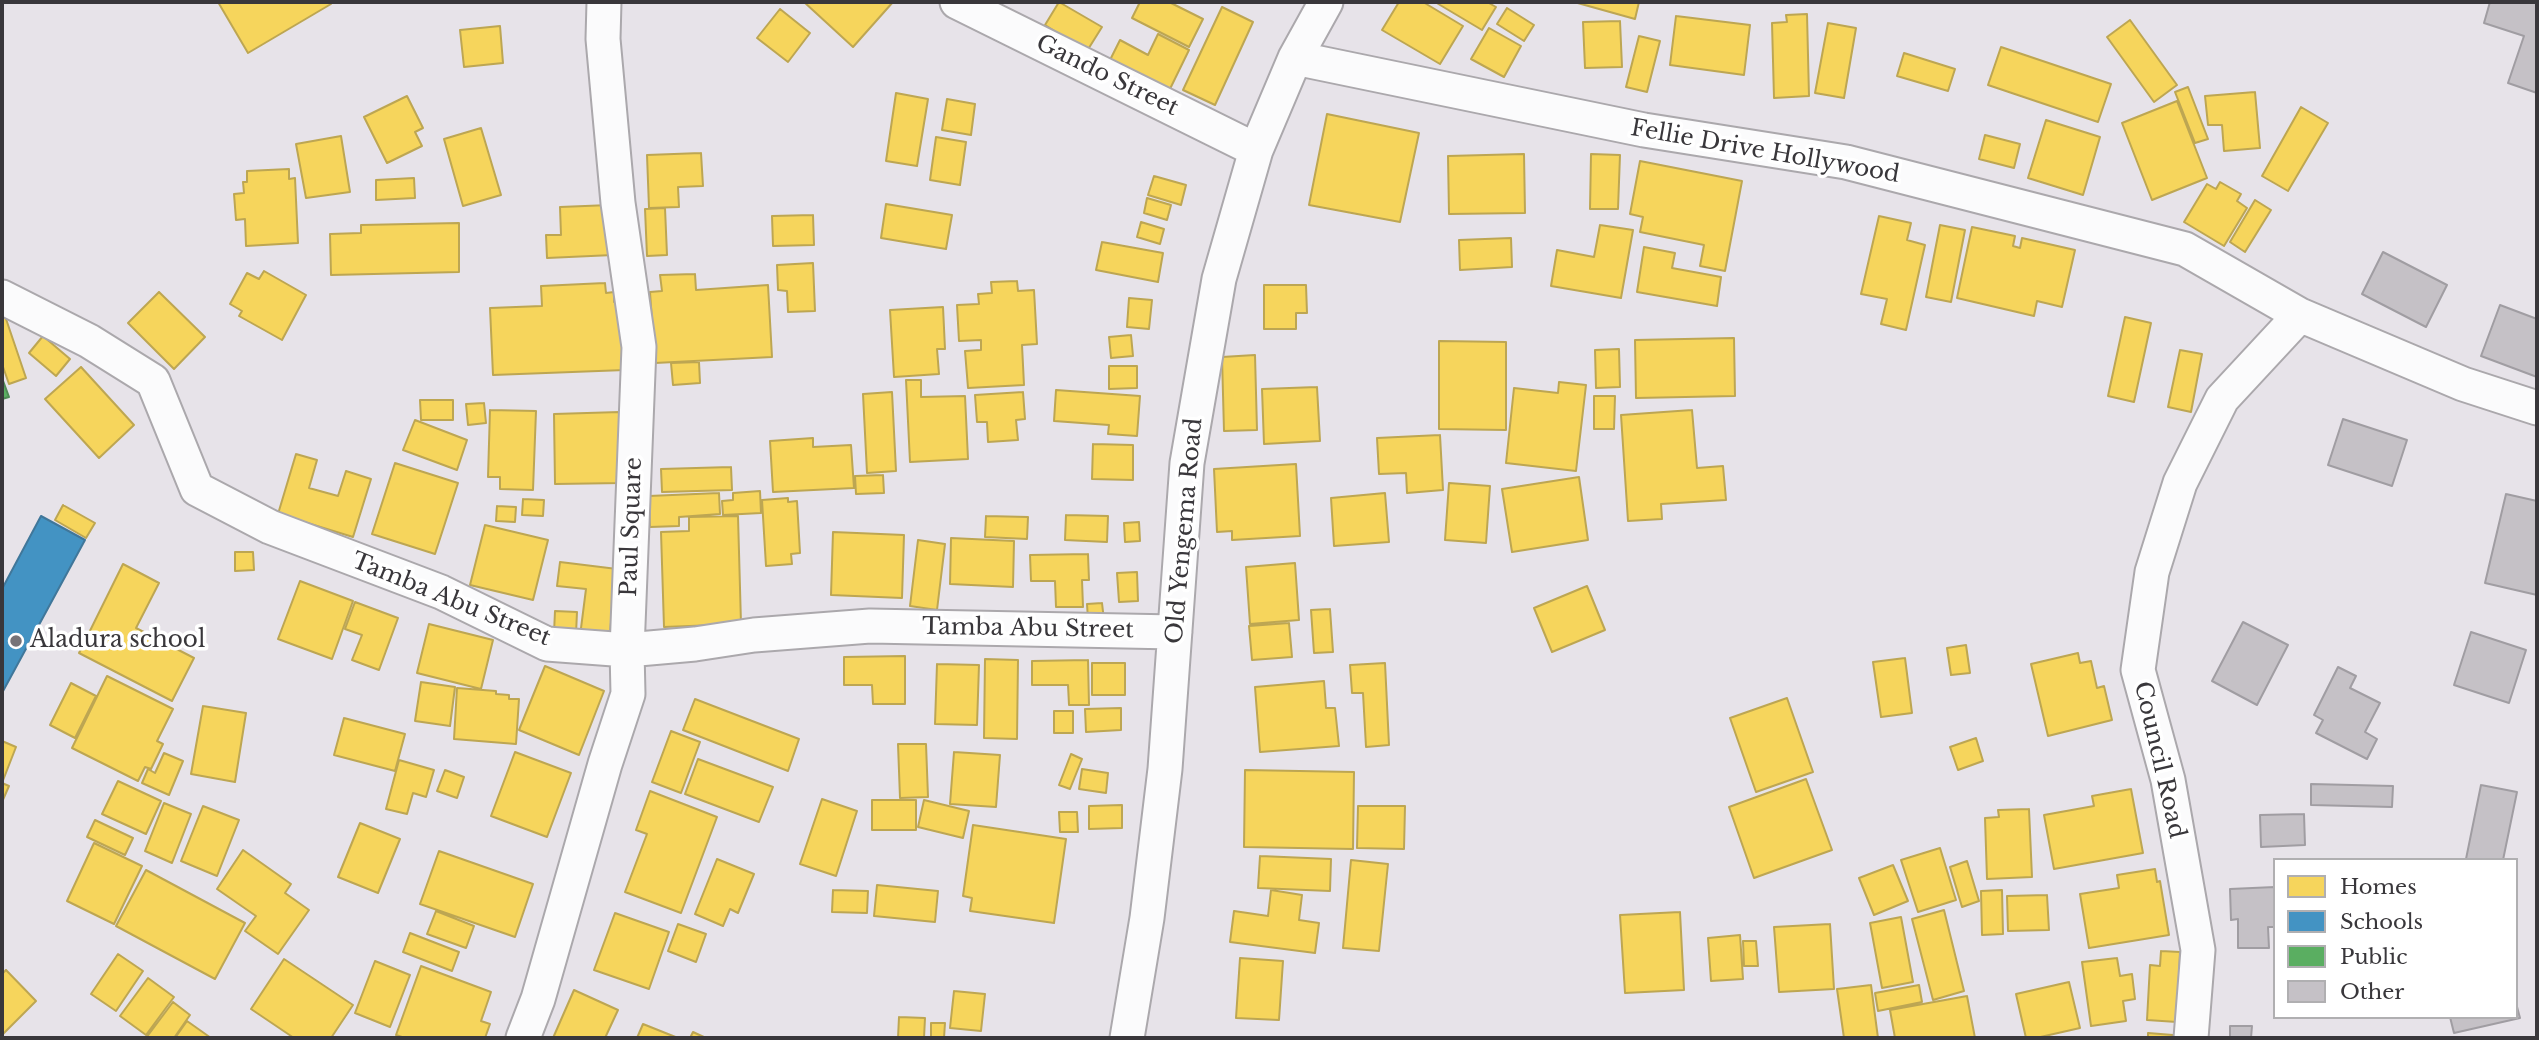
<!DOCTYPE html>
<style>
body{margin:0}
#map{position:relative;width:2539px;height:1040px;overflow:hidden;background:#e7e3e9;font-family:"Libre Baskerville",serif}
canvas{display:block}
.frame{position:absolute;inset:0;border:4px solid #39373b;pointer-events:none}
.legend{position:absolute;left:2273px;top:858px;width:245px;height:161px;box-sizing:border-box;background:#fff;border:2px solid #b0afb1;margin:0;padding:9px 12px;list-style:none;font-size:21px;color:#39373b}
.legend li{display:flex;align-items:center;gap:14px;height:35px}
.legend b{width:35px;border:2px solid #b0afb1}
</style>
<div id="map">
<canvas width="2539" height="1040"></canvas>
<div class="frame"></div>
<ul class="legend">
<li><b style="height:19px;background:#f6d55c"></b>Homes</li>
<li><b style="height:19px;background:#4393c3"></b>Schools</li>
<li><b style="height:19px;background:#5aae61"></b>Public</li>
<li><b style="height:19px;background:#c5c1c6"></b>Other</li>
</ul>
</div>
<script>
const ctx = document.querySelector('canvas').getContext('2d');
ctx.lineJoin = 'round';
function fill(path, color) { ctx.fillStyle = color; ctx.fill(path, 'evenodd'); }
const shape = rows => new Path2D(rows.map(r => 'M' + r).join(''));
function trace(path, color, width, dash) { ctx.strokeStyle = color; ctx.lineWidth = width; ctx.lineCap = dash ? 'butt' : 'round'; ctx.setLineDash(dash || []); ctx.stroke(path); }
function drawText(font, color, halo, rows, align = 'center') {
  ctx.font = font + ' "Libre Baskerville",serif'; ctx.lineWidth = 7; ctx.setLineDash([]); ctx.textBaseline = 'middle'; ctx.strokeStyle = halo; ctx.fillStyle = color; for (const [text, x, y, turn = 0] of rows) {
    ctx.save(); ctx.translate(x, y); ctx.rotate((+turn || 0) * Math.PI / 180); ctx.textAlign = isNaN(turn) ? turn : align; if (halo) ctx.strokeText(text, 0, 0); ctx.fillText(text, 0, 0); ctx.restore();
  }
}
const homes = shape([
 [218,2,330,2,331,4,248,53,218,2],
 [804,2,893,2,853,47,804,2],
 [1059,2,1102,27,1087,51,1045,25,1059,2],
 [1140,2,1169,2,1203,19,1189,47,1132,18,1140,2],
 [1399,2,1423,2,1463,26,1440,64,1382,30,1399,2],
 [1435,2,1487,2,1496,7,1482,30,1435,2],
 [1574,2,1639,2,1635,19,1574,2],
 [1222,7,1253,22,1215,105,1183,90,1222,7],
 [1507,8,1534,25,1524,41,1497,24,1507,8],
 [780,9,810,33,788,62,757,38,780,9],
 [1807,14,1809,96,1774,98,1772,23,1787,22,1786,15,1807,14],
 [1676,16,1750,25,1744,75,1670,65,1676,16],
 [2130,20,2177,85,2154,102,2107,37,2130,20],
 [1620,21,1622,67,1585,68,1583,22,1620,21],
 [1828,23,1856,28,1844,98,1815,93,1828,23],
 [500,26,503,63,464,67,460,30,500,26],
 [1489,28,1521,46,1504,77,1471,59,1489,28],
 [1158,34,1189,50,1168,93,1108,64,1120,40,1148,55,1158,34],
 [1639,36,1660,41,1647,92,1626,87,1639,36],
 [2001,47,2111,84,2098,122,1988,85,2001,47],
 [1904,53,1955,69,1948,91,1897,76,1904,53],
 [2188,87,2208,139,2195,143,2175,92,2188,87],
 [2255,92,2260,148,2224,151,2222,125,2208,125,2205,96,2255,92],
 [896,93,928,99,917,166,886,161,896,93],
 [407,96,423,128,415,132,422,146,387,163,364,117,407,96],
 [947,99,975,104,971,135,942,130,947,99],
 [2177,101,2207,178,2152,200,2122,123,2177,101],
 [2301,107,2328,123,2288,191,2262,176,2301,107],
 [1327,114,1419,133,1400,222,1309,205,1327,114],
 [2046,120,2100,137,2083,195,2028,178,2046,120],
 [481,128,501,195,463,206,444,139,481,128],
 [1985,135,2020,144,2014,168,1979,159,1985,135],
 [341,136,350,192,306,198,296,144,341,136],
 [936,137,966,142,960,185,930,180,936,137],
 [701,153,703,186,678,187,679,207,649,208,647,155,701,153],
 [1524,154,1525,213,1449,214,1448,156,1524,154],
 [1591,154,1620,155,1618,209,1590,209,1591,154],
 [1640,161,1742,181,1725,271,1700,266,1704,245,1640,232,1643,217,1630,214,1640,161],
 [289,169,289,179,295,178,298,243,246,246,245,219,236,220,234,194,244,193,243,182,247,182,247,171,289,169],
 [1154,176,1186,185,1181,205,1148,195,1154,176],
 [414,178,415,198,376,200,376,180,414,178],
 [2220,182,2241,194,2237,201,2247,208,2224,246,2184,222,2207,184,2216,189,2220,182],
 [1147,198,1171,205,1167,220,1144,213,1147,198],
 [2255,200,2271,210,2245,252,2230,242,2255,200],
 [886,204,952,215,946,249,881,238,886,204],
 [610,205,613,255,547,258,546,235,561,235,560,207,610,205],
 [665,208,667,255,647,256,645,209,665,208],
 [813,215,814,245,773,246,772,216,813,215],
 [1879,216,1911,223,1907,240,1925,245,1906,330,1881,324,1887,299,1861,294,1879,216],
 [1141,222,1164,229,1160,244,1137,237,1141,222],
 [459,223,459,272,331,275,330,234,361,233,361,225,459,223],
 [1600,225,1633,230,1621,298,1551,286,1557,250,1594,257,1600,225],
 [1940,225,1965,230,1951,302,1926,297,1940,225],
 [1972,227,2015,236,2013,246,2020,248,2022,238,2075,250,2062,307,2037,301,2034,316,1957,298,1972,227],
 [1511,238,1512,267,1460,270,1459,240,1511,238],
 [1102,242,1163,253,1158,282,1096,270,1102,242],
 [1644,247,1675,253,1672,268,1721,277,1717,306,1637,292,1644,247],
 [813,263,815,311,788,312,787,291,778,290,777,265,813,263],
 [264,271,306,295,282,340,239,316,242,311,230,304,247,273,259,279,264,271],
 [695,274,696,290,768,285,772,357,655,363,650,292,662,291,660,275,695,274],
 [1017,281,1018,291,1034,290,1037,344,1022,345,1024,385,968,388,965,351,981,350,981,340,959,341,957,305,979,304,978,294,992,293,991,282,1017,281],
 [605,283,606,293,614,292,614,302,622,302,625,370,493,375,490,308,542,306,541,286,605,283],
 [1264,285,1306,285,1307,313,1296,313,1296,329,1264,329,1264,285],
 [159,292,205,337,174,369,128,323,159,292],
 [1129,298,1152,300,1149,329,1127,327,1129,298],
 [943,307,945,349,937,349,939,374,894,377,890,310,943,307],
 [2,313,4,313,26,378,9,384,2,364,2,313],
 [2125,317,2151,323,2134,402,2108,396,2125,317],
 [1131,335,1133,356,1111,358,1109,337,1131,335],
 [43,336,70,359,56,376,29,353,43,336],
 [1734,338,1735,396,1636,398,1635,340,1734,338],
 [1439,341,1506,342,1506,430,1439,429,1439,341],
 [1619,349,1620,387,1596,388,1595,350,1619,349],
 [2180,350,2202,354,2191,412,2168,407,2180,350],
 [1255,355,1257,430,1224,431,1222,357,1255,355],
 [699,362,700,383,673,385,671,363,699,362],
 [1109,366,1137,366,1137,388,1109,389,1109,366],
 [81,367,134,425,99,458,45,399,81,367],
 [906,380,921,380,921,397,965,396,968,459,910,462,906,380],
 [1559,382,1586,385,1576,471,1506,463,1514,388,1558,393,1559,382],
 [1317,387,1320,441,1264,444,1262,389,1317,387],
 [1056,390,1140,396,1137,436,1108,434,1109,425,1054,421,1056,390],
 [892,392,896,471,867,473,863,394,892,392],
 [1023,392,1025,419,1016,420,1018,440,988,442,987,422,977,422,975,395,1023,392],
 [1594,396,1615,396,1614,429,1594,429,1594,396],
 [420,400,453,400,453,420,421,420,420,400],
 [484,403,486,423,468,425,466,404,484,403],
 [490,410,536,411,533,490,500,489,500,477,488,477,490,410],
 [1692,410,1697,468,1723,466,1726,500,1661,504,1662,519,1628,521,1621,415,1692,410],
 [620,412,622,483,555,484,554,414,620,412],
 [415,420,467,440,457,470,403,450,415,420],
 [1440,435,1443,490,1407,493,1406,473,1379,474,1377,438,1440,435],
 [813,438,813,447,851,445,854,488,773,492,770,441,813,438],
 [1093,444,1133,445,1133,480,1092,479,1093,444],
 [296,454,317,460,309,488,338,496,346,471,371,479,353,537,278,514,296,454],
 [395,463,458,483,435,554,372,534,395,463],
 [1296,464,1300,536,1232,540,1232,531,1217,532,1214,469,1296,464],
 [731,467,732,490,662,492,661,469,731,467],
 [883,475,884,493,856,494,855,476,883,475],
 [1579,477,1588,540,1512,552,1502,489,1579,477],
 [1449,483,1490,486,1486,543,1445,540,1449,483],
 [760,491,761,513,723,515,722,501,733,500,733,493,760,491],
 [719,493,720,514,679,517,679,526,650,527,649,496,719,493],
 [1385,493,1389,542,1334,546,1331,498,1385,493],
 [788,498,788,502,797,501,800,553,791,554,792,564,766,566,762,500,788,498],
 [523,499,544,500,543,516,522,515,523,499],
 [63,505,95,523,86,538,55,520,63,505],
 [497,506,516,507,515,522,496,521,497,506],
 [1066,515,1108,516,1107,542,1065,540,1066,515],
 [738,516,741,624,664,627,661,532,689,531,689,517,738,516],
 [986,516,1028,517,1027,539,985,537,986,516],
 [1139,522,1140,541,1125,542,1124,523,1139,522],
 [485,525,548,540,533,600,470,585,485,525],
 [833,532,904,535,902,598,831,595,833,532],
 [951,538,1014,541,1013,587,950,584,951,538],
 [918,540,945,544,937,610,910,606,918,540],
 [235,552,253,552,254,570,235,571,235,552],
 [1088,554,1089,580,1082,580,1083,607,1056,607,1055,581,1031,581,1030,555,1088,554],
 [560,562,617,569,609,640,580,636,586,589,557,586,560,562],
 [1295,563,1299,620,1250,624,1246,567,1295,563],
 [123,564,159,583,136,628,194,658,172,701,79,653,123,564],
 [1137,572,1138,601,1119,602,1117,573,1137,572],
 [300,581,353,601,332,659,278,639,300,581],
 [1587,586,1605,630,1552,652,1534,608,1587,586],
 [355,602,398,618,379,670,352,660,362,635,345,629,355,602],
 [1102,603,1104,620,1088,620,1087,604,1102,603],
 [1330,609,1333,652,1314,653,1311,610,1330,609],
 [555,611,577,612,576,634,554,633,555,611],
 [1289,623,1292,657,1252,660,1249,626,1289,623],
 [429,624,493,640,481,689,417,673,429,624],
 [1966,645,1970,673,1951,675,1947,648,1966,645],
 [2078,653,2080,663,2091,661,2097,688,2104,686,2112,720,2048,736,2031,664,2078,653],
 [905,656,905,704,873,704,872,685,844,685,844,657,905,656],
 [1905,658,1912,713,1881,717,1873,662,1905,658],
 [985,659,1018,660,1017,739,984,738,985,659],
 [1088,660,1089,705,1069,705,1068,685,1032,685,1032,661,1088,660],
 [1092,663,1125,663,1125,695,1092,695,1092,663],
 [1385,663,1389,745,1366,747,1363,693,1352,693,1350,665,1385,663],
 [937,664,979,665,977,725,935,724,937,664],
 [545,666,604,691,579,755,519,730,545,666],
 [107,676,173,709,157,741,163,744,151,769,145,767,138,781,72,748,107,676],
 [1324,681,1326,708,1335,708,1339,746,1260,752,1255,687,1324,681],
 [421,682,455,687,450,726,415,721,421,682],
 [71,683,96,696,75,738,50,725,71,683],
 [457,688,496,691,496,694,509,695,509,699,519,699,516,744,454,739,457,688],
 [1787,698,1813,772,1756,792,1730,718,1787,698],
 [695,699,799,739,788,771,683,730,695,699],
 [203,706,246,713,235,782,191,774,203,706],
 [1121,708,1121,730,1086,732,1085,709,1121,708],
 [1054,711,1073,711,1073,733,1054,733,1054,711],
 [344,718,405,734,395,771,334,755,344,718],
 [671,731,700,742,681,793,652,782,671,731],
 [1976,738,1983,761,1958,770,1950,747,1976,738],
 [2,741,16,747,2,783,2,741],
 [898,744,926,744,928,797,900,798,898,744],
 [515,752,571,773,547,837,491,816,515,752],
 [954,752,1000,755,996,807,950,804,954,752],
 [164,753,183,761,169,795,142,783,148,769,155,773,164,753],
 [1071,754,1082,759,1070,789,1059,785,1071,754],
 [698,759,773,787,759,822,685,794,698,759],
 [399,760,434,770,426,797,413,793,407,814,386,809,399,760],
 [1082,769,1108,773,1106,793,1079,789,1082,769],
 [445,770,464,777,457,798,437,791,445,770],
 [1245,770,1354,772,1353,849,1244,847,1245,770],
 [1806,779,1832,850,1754,878,1729,807,1806,779],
 [118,781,161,801,146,834,102,814,118,781],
 [2,783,9,786,2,802,2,783],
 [2131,789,2143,853,2054,869,2044,815,2094,806,2092,796,2131,789],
 [650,791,717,817,681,913,625,892,647,834,636,830,650,791],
 [822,799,857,811,836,876,800,864,822,799],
 [872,800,916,800,916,830,872,830,872,800],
 [924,800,969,811,963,838,918,827,924,800],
 [164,803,191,814,172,863,145,851,164,803],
 [1122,805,1122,828,1089,829,1089,806,1122,805],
 [203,806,239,820,217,876,181,861,203,806],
 [1358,806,1405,806,1404,849,1357,848,1358,806],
 [2029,809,2032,877,1987,879,1985,818,1999,817,1998,810,2029,809],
 [1059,812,1077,812,1078,832,1060,832,1059,812],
 [95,820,133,838,125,855,87,837,95,820],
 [360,823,400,839,378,893,338,877,360,823],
 [973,825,1066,839,1054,923,970,911,972,898,963,896,973,825],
 [94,843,142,866,114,924,67,901,94,843],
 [1940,848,1956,900,1918,912,1901,860,1940,848],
 [243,850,291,884,285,893,309,910,278,954,245,931,256,916,217,889,243,850],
 [439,851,533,884,515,937,420,904,439,851],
 [1260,856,1331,859,1330,891,1258,888,1260,856],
 [717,859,754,874,738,913,730,909,723,926,695,914,717,859],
 [1351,860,1388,864,1379,951,1343,948,1351,860],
 [1967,861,1979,901,1962,907,1950,867,1967,861],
 [1893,865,1908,901,1874,915,1859,878,1893,865],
 [2155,869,2157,882,2160,881,2169,935,2089,948,2080,894,2119,888,2117,875,2155,869],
 [146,870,245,923,215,979,116,926,146,870],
 [877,885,938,891,935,922,874,916,877,885],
 [833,890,868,891,867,913,832,912,833,890],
 [1271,890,1302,895,1299,920,1319,923,1315,953,1230,942,1234,911,1268,916,1271,890],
 [2002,890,2003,934,1982,935,1981,891,2002,890],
 [2047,895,2049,930,2008,931,2007,896,2047,895],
 [1944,910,1964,991,1933,1000,1912,919,1944,910],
 [436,911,474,926,466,948,427,934,436,911],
 [1680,912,1684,990,1625,993,1620,915,1680,912],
 [615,913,669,932,649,989,594,970,615,913],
 [1901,917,1913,982,1882,988,1870,923,1901,917],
 [678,924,706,934,696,962,668,951,678,924],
 [1830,924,1834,989,1779,992,1774,927,1830,924],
 [410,933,459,952,452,971,403,952,410,933],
 [1740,935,1743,979,1711,981,1708,938,1740,935],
 [1743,941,1756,941,1758,966,1744,966,1743,941],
 [2161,951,2180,952,2177,1022,2147,1020,2150,965,2160,966,2161,951],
 [118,954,143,971,116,1011,91,994,118,954],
 [1240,958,1283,961,1279,1020,1236,1018,1240,958],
 [2117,958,2120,976,2132,974,2135,999,2123,1001,2126,1021,2091,1026,2082,962,2117,958],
 [284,959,353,1005,331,1038,294,1038,251,1009,284,959],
 [375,961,410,975,390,1027,355,1013,375,961],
 [421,966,491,992,481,1021,490,1024,485,1038,405,1038,396,1035,421,966],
 [6,970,36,1001,2,1035,2,974,6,970],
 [148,978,174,997,146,1035,120,1016,148,978],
 [2069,982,2080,1028,2036,1038,2026,1038,2016,994,2069,982],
 [1871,985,1878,1038,1844,1038,1837,989,1871,985],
 [1919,985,1922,1002,1878,1011,1875,993,1919,985],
 [574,990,618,1010,605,1038,553,1038,574,990],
 [954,991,985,994,981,1031,950,1028,954,991],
 [1967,996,1975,1038,1895,1038,1890,1010,1967,996],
 [173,1002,190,1015,174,1038,146,1038,173,1002],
 [899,1017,925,1018,924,1038,898,1038,899,1017],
 [187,1021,211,1038,175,1038,187,1021],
 [931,1023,945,1023,944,1038,931,1038,931,1023],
 [643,1024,678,1038,637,1038,643,1024],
 [693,1032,706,1038,690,1038,693,1032],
 [2148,1033,2173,1035,2172,1038,2148,1038,2148,1033]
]);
const schools = shape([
 [41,516,85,540,2,693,2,589,41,516]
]);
const public = shape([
 [2,378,9,397,2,399,2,378]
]);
const building = shape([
 [2490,2,2537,2,2537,93,2508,83,2524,36,2484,23,2490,2],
 [2383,252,2447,285,2426,327,2362,294,2383,252],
 [2500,305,2537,319,2537,377,2481,356,2500,305],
 [2343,419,2407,440,2392,486,2328,465,2343,419],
 [2506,494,2537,501,2537,595,2485,583,2506,494],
 [2243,622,2288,645,2257,705,2212,681,2243,622],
 [2471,632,2526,650,2509,703,2454,685,2471,632],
 [2338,667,2356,676,2350,688,2380,703,2365,732,2377,739,2367,759,2316,733,2323,720,2314,715,2338,667],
 [2311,784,2393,786,2392,807,2311,805,2311,784],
 [2481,785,2517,792,2503,860,2466,859,2481,785],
 [2304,814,2305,845,2261,847,2260,815,2304,814],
 [2275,887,2275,927,2268,927,2269,948,2238,948,2238,919,2231,920,2230,889,2275,887],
 [2516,1003,2520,1018,2454,1033,2450,1017,2516,1017,2516,1003],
 [2230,1026,2252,1026,2251,1038,2230,1038,2230,1026]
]);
const minor = shape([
 [957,2,1256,150],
 [1295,58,1644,130,1846,162,2185,249,2300,315,2463,384,2537,408],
 [2,297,89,341,153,381,197,489,270,527,441,592,547,644,627,650,695,644,754,635,870,626,1175,632],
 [523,1038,538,999,605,764,628,694,627,650,639,347,618,203,603,39,604,2],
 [1127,1038,1147,918,1165,769,1187,463,1219,279,1256,150,1295,58,1326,2],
 [2191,1038,2198,950,2168,780,2138,670,2152,572,2180,483,2222,399,2300,315]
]);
const markers = [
 [16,641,7,"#767378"]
];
const streetNames = [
 ["Gando Street",1107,76,26],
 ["Fellie Drive Hollywood",1765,152,10],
 ["Paul Square",632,527,-88],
 ["Old Yengema Road",1185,531,-85],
 ["Tamba Abu Street",451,600,22],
 ["Tamba Abu Street",1028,629,1],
 ["Council Road",2159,760,77]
];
const poiNames = [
 ["Aladura school",30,641]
];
fill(homes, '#f6d55c');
trace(homes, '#bda652', 2);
fill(schools, '#4393c3');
trace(schools, '#40779a', 2);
fill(public, '#5aae61');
trace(public, '#508a56', 2);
fill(building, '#c5c1c6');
trace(building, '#a09da2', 2);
trace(minor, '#aba8ac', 37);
trace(minor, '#fbfbfc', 33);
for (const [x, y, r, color] of markers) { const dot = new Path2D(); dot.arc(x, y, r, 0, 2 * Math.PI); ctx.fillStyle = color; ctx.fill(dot); trace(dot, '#fff', 2.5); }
drawText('23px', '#39373b', '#fff', streetNames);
drawText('23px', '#39373b', '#fff', poiNames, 'left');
</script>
